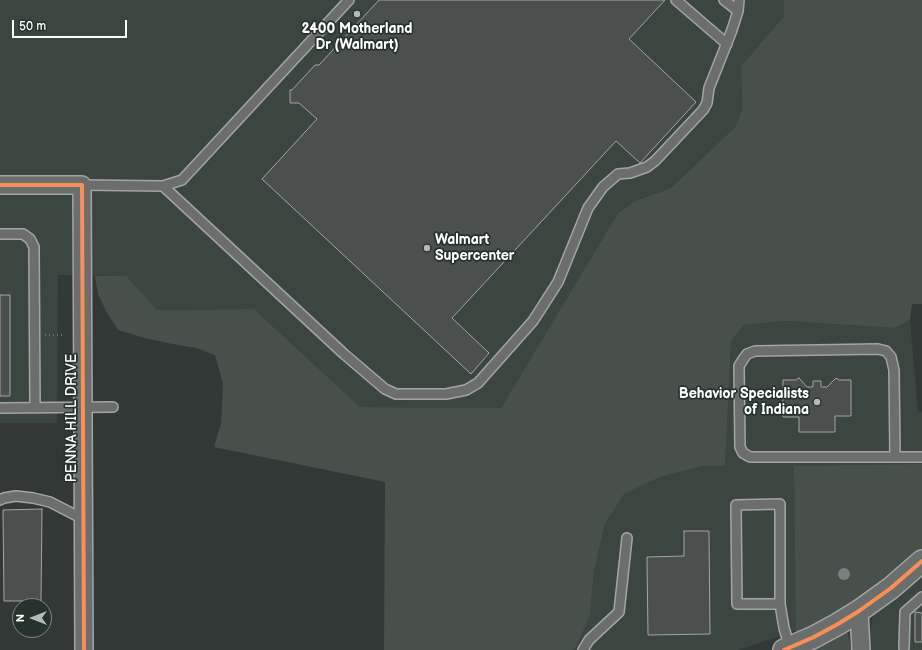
<!DOCTYPE html>
<style>
body{margin:0}
#map{position:relative;width:922px;height:650px;overflow:hidden;background:#323835;font-family:"Balsamiq Sans",sans-serif}
canvas{display:block}
.north{position:absolute;left:12px;top:598px;width:40px;height:40px;box-sizing:border-box;background:#26332d;border:1px solid #7d8581;border-radius:50%;rotate:270deg;font-size:11px;font-weight:700;line-height:16px;text-align:center;color:#fff}
.north::after{content:'';display:block;margin:auto;width:14px;height:18px;background:#b7b9b8;clip-path:polygon(50% 0,100% 100%,50% 72%,0 100%)}
.scale{position:absolute;left:12px;top:20px;width:115px;height:18px;box-sizing:border-box;border:2px solid #fff;border-top:0;padding-left:5px;font-size:12px;line-height:14px;white-space:nowrap;color:#fff;-webkit-text-stroke:3px #26332d;paint-order:stroke}
</style>
<div id="map">
<canvas width="922" height="650"></canvas>
<div class="north">N</div>
<div class="scale">50 m</div>
</div>
<script>
const ctx = document.querySelector('canvas').getContext('2d');
ctx.lineJoin = 'round';
function fill(path, color) { ctx.fillStyle = color; ctx.fill(path, 'evenodd'); }
const shape = rows => new Path2D(rows.map(r => 'M' + r).join(''));
function trace(path, color, width, dash) { ctx.strokeStyle = color; ctx.lineWidth = width; ctx.lineCap = dash ? 'butt' : 'round'; ctx.setLineDash(dash || []); ctx.stroke(path); }
function drawText(font, color, halo, rows, align = 'center') {
  ctx.font = font + ' "Balsamiq Sans",sans-serif'; ctx.lineWidth = 3.5; ctx.setLineDash([]); ctx.textBaseline = 'middle'; ctx.strokeStyle = halo; ctx.fillStyle = color; for (const [text, x, y, turn = 0] of rows) {
    ctx.save(); ctx.translate(x, y); ctx.rotate((+turn || 0) * Math.PI / 180); ctx.textAlign = isNaN(turn) ? turn : align; if (halo) ctx.strokeText(text, 0, 0); ctx.fillText(text, 0, 0); ctx.restore();
  }
}
const built = shape([
 [0,0,784,0,784,16,741,66,742,110,735,127,671,188,635,201,618,213,501,408,360,407,254,309,156,310,125,276,58,275,57,423,0,423],
 [910,320,918,411,922,412,922,535,822,622,738,650,573,650,577,646,590,615,594,571,605,524,624,494,660,477,703,466,725,466,731,340,744,325,786,321,895,328],
 [922,572,922,650,869,650,869,637,873,616]
]);
const green = shape([
 [784,0,922,0,922,304,912,304,910,320,895,328,786,321,744,325,731,341,725,466,703,466,660,477,624,494,605,524,594,571,590,615,577,646,573,650,384,650,385,482,214,447,221,423,223,384,215,355,196,348,167,343,141,337,118,330,106,311,98,294,95,276,126,276,157,310,254,309,360,407,501,408,618,213,635,201,671,188,735,127,742,110,741,66,784,16],
 [922,464,922,550,878,590,807,632,796,633,794,466],
 [841,633,848,633,851,650,806,650]
]);
const building = shape([
 [379,0,665,0,629,39,696,102,640,163,616,141,452,318,489,353,471,374,262,179,317,119,299,103,290,103,290,90,292,90,315,65,319,65,379,0],
 [0,295,10,295,10,396,0,396,0,295],
 [799,378,807,387,813,387,813,381,821,381,821,387,827,387,836,378,839,380,851,380,851,416,835,416,835,432,799,432,799,417,783,417,783,380,796,380,799,378],
 [42,509,41,601,4,601,3,510,42,509],
 [684,531,709,531,710,634,648,635,647,557,684,556,684,531],
 [915,612,922,613,922,642,915,642,915,612]
]);
const path = shape([
 [45,335,63,335]
]);
const service = shape([
 [676,0,727,44],
 [724,0,738,11],
 [82,185,163,186,182,180,349,0],
 [163,186,344,354,385,389,396,394,446,394,466,390,478,383,533,321,558,282,588,208,603,187,618,174,630,173,647,167,655,161,703,110,707,103,709,88,732,30,738,11,739,0],
 [0,234,23,234,30,239,34,247,35,408],
 [0,408,113,407],
 [895,456,894,370,891,357,886,351,878,349,755,351,747,354,744,358,739,366,740,447,743,453,750,457,922,457],
 [0,500,4,498,16,496,33,498,50,502,83,519],
 [780,604,737,604,736,505,780,504,780,604,784,628,790,648],
 [904,648,905,612,922,597],
 [583,650,589,640,619,612,627,538]
]);
const minor = shape([
 [0,185,82,185,84,650],
 [859,611,861,650]
]);
const tertiary = shape([
 [784,650,814,637,838,624,859,611,891,588,922,561]
]);
const cycleway = shape([
 [0,185,82,185,84,650],
 [784,650,814,637,838,624,859,611,891,588,922,561]
]);
const trees = [
 [844,574]
];
const markers = [
 [357,14,4,"#b7b9b8"],
 [427,248,4,"#b7b9b8"],
 [817,402,4,"#b7b9b8"]
];
const poiNames = [
 ["2400 Motherland",357,29],
 ["Dr (Walmart)",357,45],
 ["Walmart",435,240,"left"],
 ["Supercenter",435,256,"left"],
 ["Behavior Specialists",809,394,"right"],
 ["of Indiana",809,410,"right"]
];
const streetNames = [
 ["PENNA HILL DRIVE",72,418,-90]
];
fill(built, '#3b4640');
fill(green, '#47504b');
fill(building, '#4b4f4d');
trace(building, '#a3a5a4', 1);
trace(service, '#a3a5a4', 12);
trace(minor, '#a3a5a4', 20);
trace(tertiary, '#a3a5a4', 24);
trace(path, '#6a6e6c', 2.5, [1, 3]);
trace(service, '#6b6e6d', 9);
trace(minor, '#6b6e6d', 17);
trace(tertiary, '#6b6e6d', 21);
trace(cycleway, '#f78f57', 4);
ctx.fillStyle = '#7b807e';
for (const [x, y] of trees) { ctx.beginPath(); ctx.arc(x, y, 6, 0, 2 * Math.PI); ctx.fill(); }
for (const [x, y, r, color] of markers) { const dot = new Path2D(); dot.arc(x, y, r, 0, 2 * Math.PI); ctx.fillStyle = color; ctx.fill(dot); trace(dot, '#26332d', 1.5); }
drawText('bold 14px', '#fff', '#26332d', poiNames);
drawText('14px', '#fff', '#26332d', streetNames);
</script>
